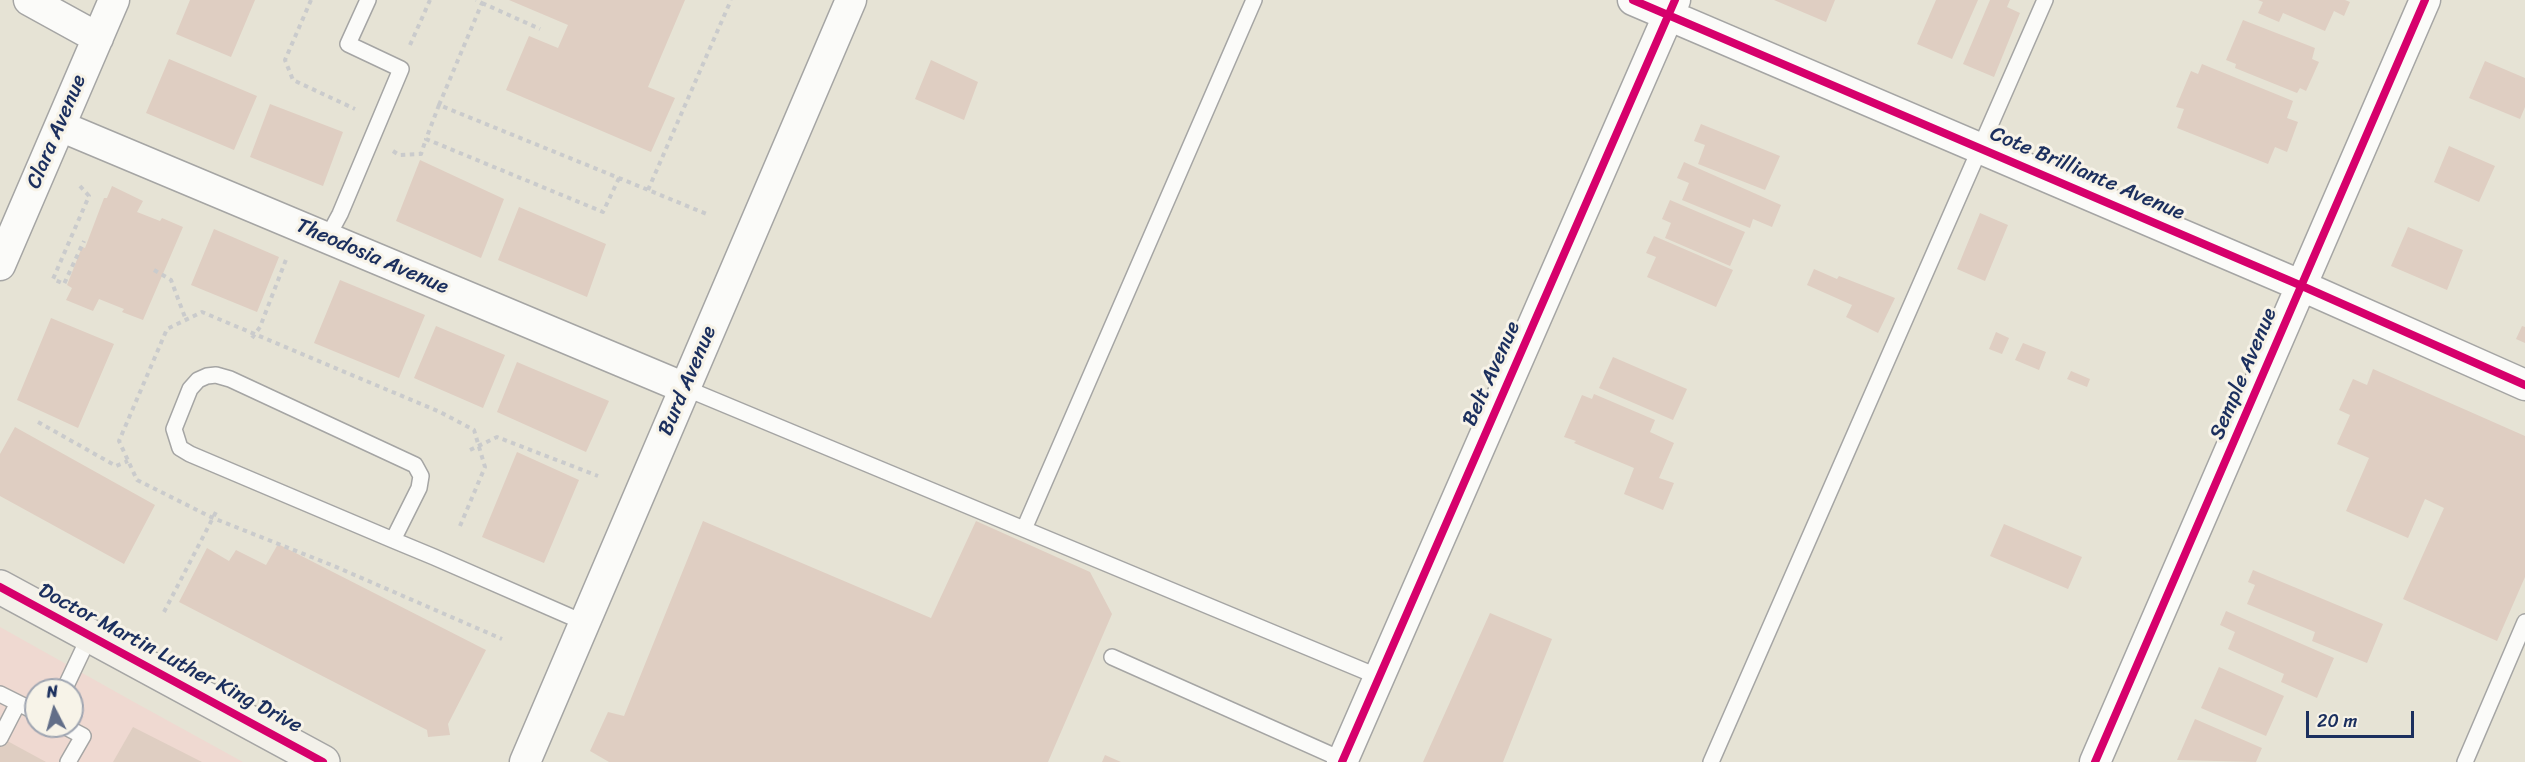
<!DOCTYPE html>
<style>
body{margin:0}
#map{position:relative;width:2525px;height:762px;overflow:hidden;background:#e6e3d5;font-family:Sriracha,sans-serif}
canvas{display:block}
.north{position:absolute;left:24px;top:678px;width:60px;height:60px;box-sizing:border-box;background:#f7f3e8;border:2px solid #9fa5b1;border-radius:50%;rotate:354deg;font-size:16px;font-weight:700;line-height:24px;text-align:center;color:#1b2f5e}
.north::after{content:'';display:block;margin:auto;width:21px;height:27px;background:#626e88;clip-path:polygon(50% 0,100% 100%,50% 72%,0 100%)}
.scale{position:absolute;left:2306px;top:711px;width:108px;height:27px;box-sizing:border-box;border:3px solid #1b2f5e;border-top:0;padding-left:8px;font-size:18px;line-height:21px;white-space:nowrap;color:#1b2f5e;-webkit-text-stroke:4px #f7f3e8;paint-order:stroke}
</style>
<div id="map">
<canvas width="2525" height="762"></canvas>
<div class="north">N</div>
<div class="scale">20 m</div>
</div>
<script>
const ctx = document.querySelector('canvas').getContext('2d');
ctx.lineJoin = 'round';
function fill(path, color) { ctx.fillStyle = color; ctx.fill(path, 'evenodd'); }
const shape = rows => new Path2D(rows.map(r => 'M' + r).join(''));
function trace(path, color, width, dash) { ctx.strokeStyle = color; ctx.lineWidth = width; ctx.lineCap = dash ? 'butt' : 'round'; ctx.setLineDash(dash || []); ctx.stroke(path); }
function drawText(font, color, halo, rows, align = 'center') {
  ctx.font = font + ' Sriracha,sans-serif'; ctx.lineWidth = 6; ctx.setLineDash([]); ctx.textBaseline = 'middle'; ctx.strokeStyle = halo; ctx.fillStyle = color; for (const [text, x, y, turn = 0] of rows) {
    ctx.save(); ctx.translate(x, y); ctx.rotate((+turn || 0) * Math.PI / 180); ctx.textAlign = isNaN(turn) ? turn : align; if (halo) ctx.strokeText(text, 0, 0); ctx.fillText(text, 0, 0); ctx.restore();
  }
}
const built = shape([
 [0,627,134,702,243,762,0,762],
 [36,690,72,690,72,726,36,726]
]);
const building = shape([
 [190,0,255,0,231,57,176,34],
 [509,0,685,0,648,87,675,98,651,152,506,90,529,36,558,48,568,25],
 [1774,0,1835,0,1826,22],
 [1936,0,1978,0,1952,59,1917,44],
 [1990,0,2010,0,2007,7,2020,13,1994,77,1963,64],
 [2258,0,2345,0,2350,2,2344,16,2334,11,2325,31,2283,13,2279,22,2258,13,2263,2],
 [2243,20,2315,48,2312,59,2319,62,2306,91,2300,88,2297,93,2235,68,2236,64,2226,60],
 [169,59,257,96,234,150,146,113],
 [931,60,978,82,964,120,915,99],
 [2485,61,2525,78,2525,107,2520,119,2469,98],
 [2202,64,2293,101,2287,118,2298,122,2287,152,2275,147,2268,164,2177,128,2184,109,2176,107,2191,71,2198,74],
 [270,104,343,132,323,186,250,157],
 [1701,124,1780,156,1765,190,1698,164,1705,145,1694,141],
 [2449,146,2495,166,2479,202,2434,182],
 [420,160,504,199,481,258,396,221],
 [1684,162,1781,205,1772,227,1753,219,1750,228,1682,200,1689,183,1677,178],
 [112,186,143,201,137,212,160,221,162,218,183,227,143,320,122,312,124,309,99,299,93,311,66,300,72,288,67,285,82,247,85,248,104,198,107,198],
 [1670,200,1745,232,1730,266,1665,238,1671,223,1662,219],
 [519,207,606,244,587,297,498,260],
 [1980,213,2008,225,1985,281,1957,269],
 [2408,227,2463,250,2447,290,2391,266],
 [214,229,279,257,257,312,191,285],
 [1654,236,1733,270,1716,307,1647,277,1656,257,1646,253],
 [1814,269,1837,279,1839,276,1895,298,1878,333,1846,317,1852,305,1807,285],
 [340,280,425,315,399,378,314,343],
 [51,318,114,344,78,428,17,400],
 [436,326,505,355,483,408,414,378],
 [2522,326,2525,327,2525,343,2516,339],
 [1996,332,2009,338,2002,354,1989,349],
 [2023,343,2046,352,2039,370,2015,360],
 [1613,357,1687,389,1673,420,1599,388],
 [517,362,609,401,586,452,497,412],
 [2373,369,2525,436,2525,577,2497,641,2403,599,2444,508,2425,499,2408,538,2346,511,2369,458,2337,444,2350,415,2339,410,2353,379,2367,385],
 [2071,371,2090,379,2087,387,2067,379],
 [1594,394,1655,420,1650,432,1674,443,1659,478,1674,483,1663,510,1624,494,1634,468,1574,443,1576,441,1564,437,1582,395,1592,399],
 [15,427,155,505,124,564,0,496,0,454],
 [517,452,579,480,544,563,482,537],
 [703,521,931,618,976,521,1090,572,1112,614,1048,762,609,762,590,751,608,712,624,716],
 [2004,524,2082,557,2068,589,1990,556],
 [278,544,486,650,448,724,450,735,428,737,427,730,179,602,207,548,229,561,236,550,266,565],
 [2253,570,2383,624,2367,663,2312,641,2315,632,2247,604,2255,585,2248,582],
 [2226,611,2334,658,2317,698,2281,682,2284,674,2228,649,2235,632,2220,625],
 [1490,613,1552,639,1503,762,1423,762],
 [2219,667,2284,696,2266,736,2201,708],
 [2195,719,2262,748,2256,762,2177,760],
 [133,727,202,762,113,762],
 [0,737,46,762,0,762],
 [1105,755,1121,762,1102,762]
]);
const path = shape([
 [311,0,285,60,293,80,355,109],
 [482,3,540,29],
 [410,45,430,0],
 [439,105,482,3,476,0],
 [393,151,399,155,421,154,426,139],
 [619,178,603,212,426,139,439,105,619,178,709,215],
 [80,186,89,196,53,279,64,284,84,241],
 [648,190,731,0],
 [154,270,171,280,186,320],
 [252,338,260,327,287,257],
 [38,422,116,466,128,461],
 [470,450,497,437,598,476],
 [460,526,485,467,474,430,440,412,202,312,167,329,119,441,137,480,213,518,334,566,502,639],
 [164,612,217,510]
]);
const lane = shape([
 [327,238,340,214,401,69,348,44,368,0],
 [685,388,1379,677],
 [1024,529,1254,0],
 [393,540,419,488,421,476,415,465,230,379,216,375,207,376,198,380,190,389,174,429,180,448,190,454,393,540,434,557,585,623],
 [1112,657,1343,760],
 [64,690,90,635],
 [0,694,36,712],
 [64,726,83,736,68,762],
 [0,738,18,703],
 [1711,762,2045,0],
 [2465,762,2525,622]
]);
const street = shape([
 [29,0,98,38],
 [1633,0,2302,286,2525,385],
 [60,126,685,388],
 [0,265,114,0],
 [525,762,851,0],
 [1342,762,1675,0],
 [2095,762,2425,0]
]);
const secondary = shape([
 [0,587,323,762]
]);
const cycleway = shape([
 [1633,0,2302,286,2525,385],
 [0,587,323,762],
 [1342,762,1675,0],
 [2095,762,2425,0]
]);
const streetNames = [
 ["Clara Avenue",57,132,-67],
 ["Cote Brilliante Avenue",2087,174,23],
 ["Theodosia Avenue",372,257,23],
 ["Belt Avenue",1492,374,-66],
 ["Semple Avenue",2244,374,-67],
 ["Burd Avenue",688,381,-67],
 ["Doctor Martin Luther King Drive",170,659,28]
];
fill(built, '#efd9d1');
fill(building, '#dfcec2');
trace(lane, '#a5a5a4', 18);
trace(street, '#a5a5a4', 33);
trace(secondary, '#a5a5a4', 36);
trace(path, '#cacbcc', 4, [4.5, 4.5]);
trace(lane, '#fbfbf9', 15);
trace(street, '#fbfbf9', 30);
trace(secondary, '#f3f1ea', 33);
trace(cycleway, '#d6006c', 8);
drawText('21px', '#1b2f5e', '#f7f3e8', streetNames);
</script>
